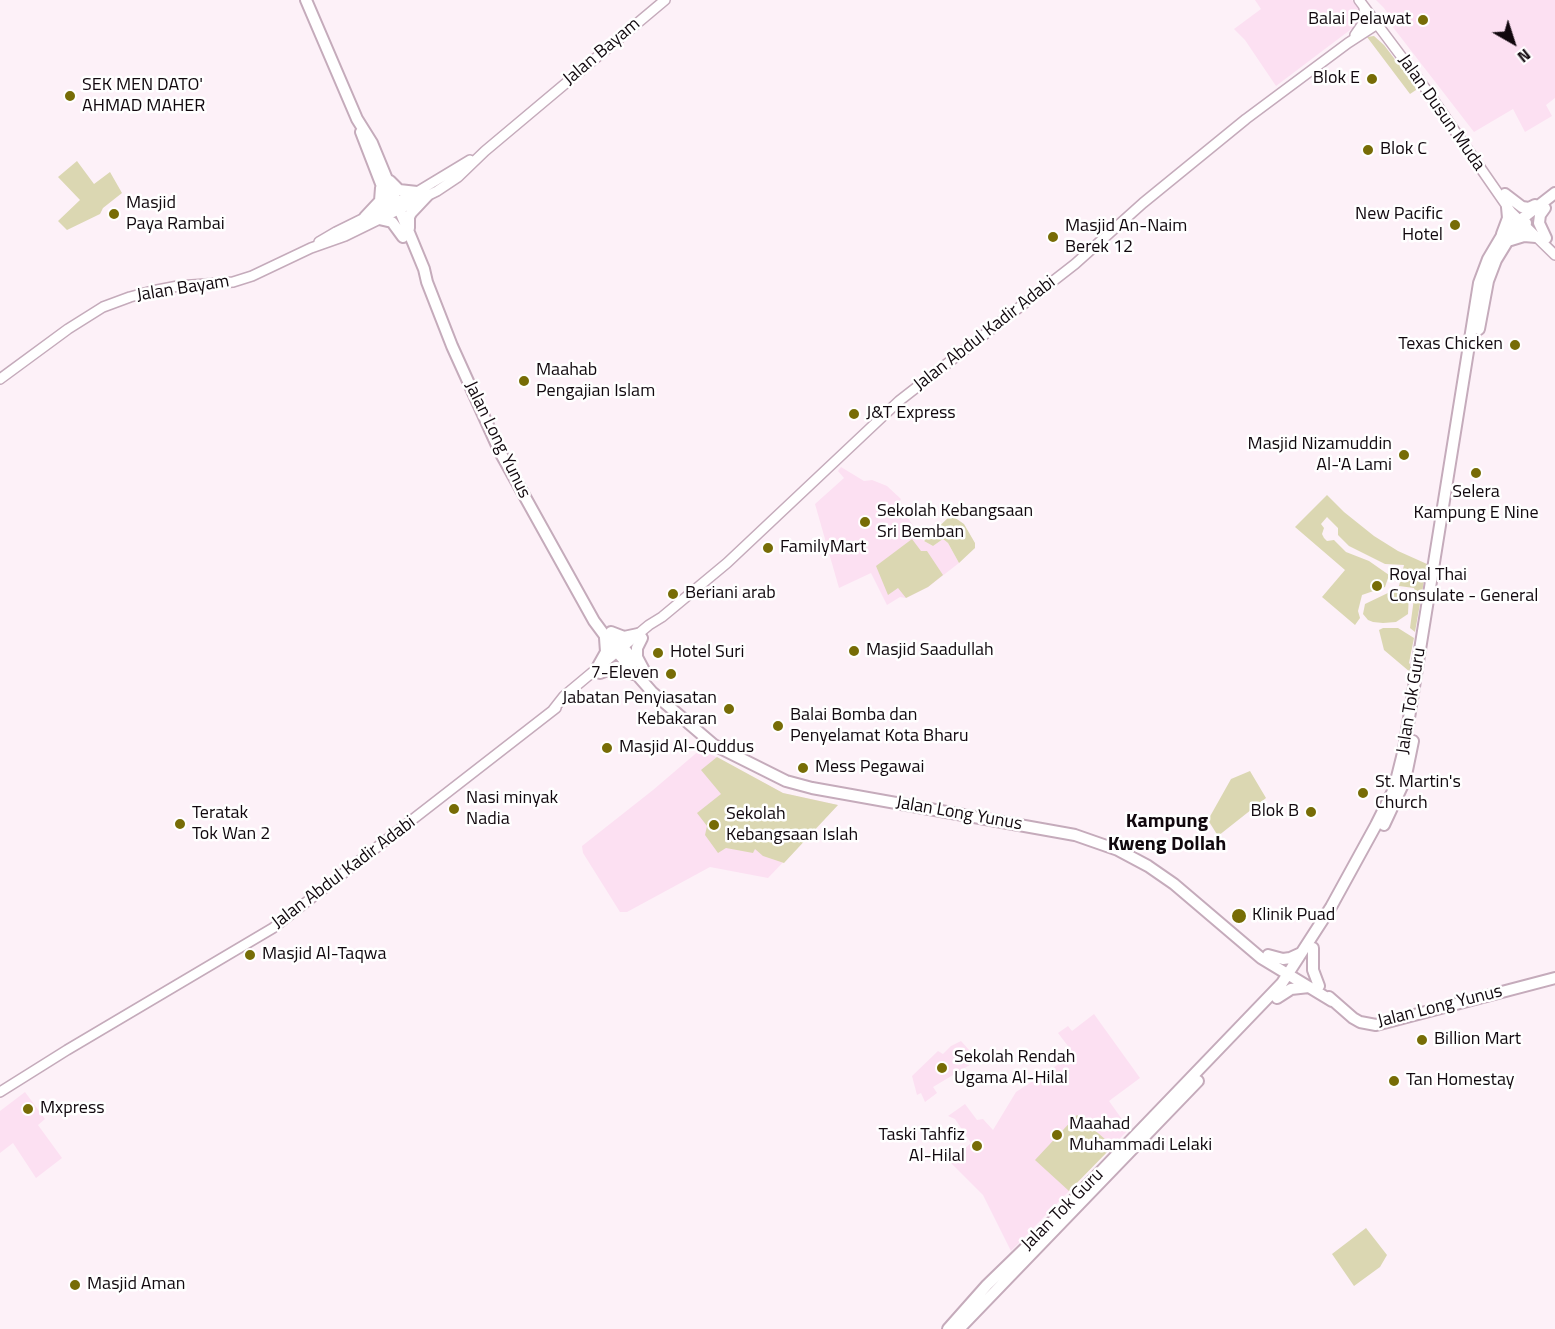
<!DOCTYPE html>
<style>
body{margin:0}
#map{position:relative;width:1555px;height:1329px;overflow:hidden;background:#fdf1f8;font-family:"Titillium Web",sans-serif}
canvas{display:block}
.north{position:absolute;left:1483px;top:12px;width:60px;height:60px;-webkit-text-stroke:4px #fff;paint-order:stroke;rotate:141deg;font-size:16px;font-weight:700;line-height:24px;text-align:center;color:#11080e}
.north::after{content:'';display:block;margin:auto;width:21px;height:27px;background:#11080e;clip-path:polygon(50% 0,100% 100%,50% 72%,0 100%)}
</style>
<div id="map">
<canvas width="1555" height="1329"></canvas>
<div class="north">N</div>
</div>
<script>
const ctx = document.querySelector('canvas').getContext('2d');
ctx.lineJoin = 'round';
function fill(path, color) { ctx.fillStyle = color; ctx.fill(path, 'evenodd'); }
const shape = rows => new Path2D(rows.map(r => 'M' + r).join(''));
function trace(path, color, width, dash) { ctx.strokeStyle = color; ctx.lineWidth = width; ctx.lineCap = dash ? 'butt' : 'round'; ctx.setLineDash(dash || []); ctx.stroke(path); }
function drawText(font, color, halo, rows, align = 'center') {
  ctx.font = font + ' "Titillium Web",sans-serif'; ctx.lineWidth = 5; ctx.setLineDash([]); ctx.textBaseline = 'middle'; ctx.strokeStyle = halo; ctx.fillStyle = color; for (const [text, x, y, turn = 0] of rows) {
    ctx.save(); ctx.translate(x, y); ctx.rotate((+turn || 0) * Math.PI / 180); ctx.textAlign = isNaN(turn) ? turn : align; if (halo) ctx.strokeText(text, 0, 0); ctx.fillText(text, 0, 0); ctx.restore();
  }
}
const built = shape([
 [1255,0,1352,0,1360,11,1358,24,1276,86,1245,40,1234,29,1261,9],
 [1376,0,1555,0,1555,98,1546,105,1552,116,1525,132,1513,109,1474,132,1392,26,1392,20,1384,8],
 [841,467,864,481,872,480,887,486,901,499,898,504,924,541,933,546,943,539,948,543,959,563,928,587,906,598,900,597,887,605,871,573,839,588,815,504,844,478,838,471],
 [701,749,783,793,838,805,768,878,710,867,627,912,620,912,583,853,582,846,653,790],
 [1094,1014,1140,1078,1109,1101,1129,1129,1011,1251,983,1195,950,1162,971,1143,955,1119,948,1116,965,1104,977,1120,983,1119,993,1130,1016,1092,1074,1054,1058,1033,1068,1026,1072,1031],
 [961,1041,978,1060,933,1087,937,1093,925,1102,921,1093,917,1095,912,1076,938,1051,943,1054,951,1046],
 [25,1092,45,1119,38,1125,62,1158,36,1178,13,1143,0,1153,0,1111]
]);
const green = shape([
 [1374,36,1384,45,1416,87,1416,90,1410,94,1367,37],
 [77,161,94,184,110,172,122,193,103,208,100,214,67,230,58,221,80,200,58,177],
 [1327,495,1344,512,1374,536,1398,551,1427,564,1415,632,1410,628,1415,591,1414,588,1399,586,1404,565,1385,564,1349,546,1338,535,1338,528,1327,517,1321,524,1324,528,1322,534,1324,538,1327,541,1334,540,1346,552,1369,561,1389,575,1385,587,1362,595,1358,611,1360,618,1355,625,1322,597,1345,570,1295,527],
 [951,515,964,524,975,543,975,548,959,563,948,543,943,539,933,546,924,541],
 [912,539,921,551,927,551,943,575,928,587,906,598,898,588,888,595,876,566],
 [1392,591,1409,593,1408,614,1396,622,1383,623,1373,622,1368,620,1363,614,1365,604],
 [1383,628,1398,628,1414,638,1409,663,1412,666,1410,672,1384,650,1379,630],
 [717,757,783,793,838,805,784,863,763,856,755,849,753,853,726,848,718,853,705,835,707,826,697,813,721,794,701,770],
 [1250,771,1266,798,1218,836,1208,820,1231,779],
 [1077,1115,1113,1146,1069,1191,1035,1160],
 [1366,1228,1387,1255,1380,1267,1354,1286,1332,1254]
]);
const secondary = shape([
 [1359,0,1425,88,1511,212,1555,255],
 [1355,35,1366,19,1364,8],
 [319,242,336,232,417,192,470,160],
 [0,379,68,329,103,307,130,297,152,291,178,286,233,282,252,276,311,248,345,236,437,191,458,177,485,151,665,0],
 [553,710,564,696,649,625,662,617,727,563,899,401,1075,264,1143,203,1246,119,1348,43,1382,21],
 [0,1092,67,1050,273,928,556,708]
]);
const primary = shape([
 [306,0,357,119,372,143,424,269,427,282,452,346,500,452,594,621,617,652,652,692,714,745,786,781,812,788,1075,835,1118,850,1148,866,1174,884,1261,958,1332,1001],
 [361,132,390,207],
 [390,181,399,190,417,192],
 [1505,194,1522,207,1529,208,1535,205],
 [1545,208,1540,215,1539,223,1546,238],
 [365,217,380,201,381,188],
 [379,219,392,222,403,237],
 [409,228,409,217,411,213,427,196],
 [1502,234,1508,218,1507,207],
 [1511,240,1524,236,1536,237],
 [1479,329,1488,281,1496,260,1507,242,1526,223],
 [611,632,624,637,638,634],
 [612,635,635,661],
 [642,638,637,648,637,657,646,674],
 [597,668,606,652,605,638],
 [600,673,616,667,623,668,633,674],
 [1384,825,1405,780,1413,741],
 [1313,948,1313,970,1319,986],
 [1268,955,1283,959,1290,958,1301,953],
 [1329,997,1353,1018,1360,1022,1376,1025,1555,978],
 [1277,998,1291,989,1309,987],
 [948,1329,987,1285,1055,1219,1282,983,1331,907,1376,825,1394,789,1404,749,1479,283,1488,259,1501,237,1519,221,1555,193],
 [959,1329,1198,1081]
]);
const markers = [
 [1423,20,6,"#776c06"],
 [1372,79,6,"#776c06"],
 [70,96,6,"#776c06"],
 [1368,150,6,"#776c06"],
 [114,214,6,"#776c06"],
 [1455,225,6,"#776c06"],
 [1053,237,6,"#776c06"],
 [1515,345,6,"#776c06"],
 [524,381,6,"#776c06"],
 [854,414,6,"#776c06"],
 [1404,455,6,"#776c06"],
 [1476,473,6,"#776c06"],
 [865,522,6,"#776c06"],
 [768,548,6,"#776c06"],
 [1377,586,6,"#776c06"],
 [673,594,6,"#776c06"],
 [854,651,6,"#776c06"],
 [658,653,6,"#776c06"],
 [671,674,6,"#776c06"],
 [729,709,6,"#776c06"],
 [778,726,6,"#776c06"],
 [607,748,6,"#776c06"],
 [803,768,6,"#776c06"],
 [1363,793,6,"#776c06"],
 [454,809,6,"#776c06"],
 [1311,812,6,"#776c06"],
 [180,824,6,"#776c06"],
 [714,825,6,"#776c06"],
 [1239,916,8,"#776c06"],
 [250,955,6,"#776c06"],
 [1422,1040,6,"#776c06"],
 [942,1068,6,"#776c06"],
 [1394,1081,6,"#776c06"],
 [28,1109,6,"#776c06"],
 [1057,1135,6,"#776c06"],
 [977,1146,6,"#776c06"],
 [75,1285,6,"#776c06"]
];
const poiNames = [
 ["Balai Pelawat",1411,20,"right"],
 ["Blok E",1360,79,"right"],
 ["SEK MEN DATO'",82,86],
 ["AHMAD MAHER",82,107],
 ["Blok C",1380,150],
 ["Masjid",126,204],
 ["Paya Rambai",126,225],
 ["New Pacific",1443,215,"right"],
 ["Hotel",1443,236,"right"],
 ["Masjid An-Naim",1065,227],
 ["Berek 12",1065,248],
 ["Texas Chicken",1503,345,"right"],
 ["Maahab",536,371],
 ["Pengajian Islam",536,392],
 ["J&T Express",866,414],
 ["Masjid Nizamuddin",1392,445,"right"],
 ["Al-'A Lami",1392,466,"right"],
 ["Selera",1476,493,"center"],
 ["Kampung E Nine",1476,514,"center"],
 ["Sekolah Kebangsaan",877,512],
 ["Sri Bemban",877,533],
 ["FamilyMart",780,548],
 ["Royal Thai",1389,576],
 ["Consulate - General",1389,597],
 ["Beriani arab",685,594],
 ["Masjid Saadullah",866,651],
 ["Hotel Suri",670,653],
 ["7-Eleven",659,674,"right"],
 ["Jabatan Penyiasatan",717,699,"right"],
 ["Kebakaran",717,720,"right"],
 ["Balai Bomba dan",790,716],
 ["Penyelamat Kota Bharu",790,737],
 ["Masjid Al-Quddus",619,748],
 ["Mess Pegawai",815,768],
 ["St. Martin's",1375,783],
 ["Church",1375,804],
 ["Nasi minyak",466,799],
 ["Nadia",466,820],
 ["Blok B",1299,812,"right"],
 ["Teratak",192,814],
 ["Tok Wan 2",192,835],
 ["Sekolah",726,815],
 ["Kebangsaan Islah",726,836],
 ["Klinik Puad",1252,916],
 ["Masjid Al-Taqwa",262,955],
 ["Billion Mart",1434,1040],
 ["Sekolah Rendah",954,1058],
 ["Ugama Al-Hilal",954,1079],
 ["Tan Homestay",1406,1081],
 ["Mxpress",40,1109],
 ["Maahad",1069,1125],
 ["Muhammadi Lelaki",1069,1146],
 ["Taski Tahfiz",965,1136,"right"],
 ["Al-Hilal",965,1157,"right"],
 ["Masjid Aman",87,1285]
];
const streetNames = [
 ["Jalan Bayam",602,52,-40],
 ["Jalan Dusun Muda",1441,113,55],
 ["Jalan Bayam",183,289,-9],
 ["Jalan Abdul Kadir Adabi",985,334,-38],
 ["Jalan Long Yunus",497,440,64],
 ["Jalan Tok Guru",1412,701,-81],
 ["Jalan Long Yunus",959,814,10],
 ["Jalan Abdul Kadir Adabi",344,873,-37],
 ["Jalan Long Yunus",1440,1007,-14],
 ["Jalan Tok Guru",1063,1210,-45]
];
const neighbourhoodNames = [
 ["Kampung",1167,822],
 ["Kweng Dollah",1167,845]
];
fill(built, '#fce0f2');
fill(green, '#dbd7b2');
trace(secondary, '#c5abbb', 12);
trace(primary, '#c5abbb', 14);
trace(secondary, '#fff', 9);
trace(primary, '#fff', 10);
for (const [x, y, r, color] of markers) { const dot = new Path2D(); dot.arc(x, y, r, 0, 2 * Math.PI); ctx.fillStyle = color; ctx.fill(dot); trace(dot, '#fff', 2); }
drawText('18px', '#11080e', '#fff', poiNames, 'left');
drawText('18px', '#11080e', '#fff', streetNames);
drawText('bold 20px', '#11080e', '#fff', neighbourhoodNames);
</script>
